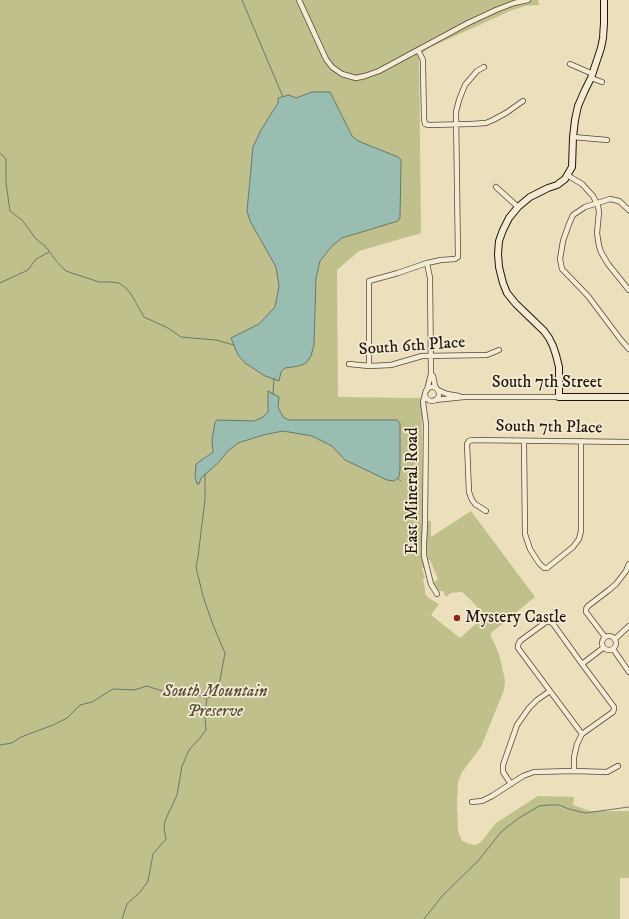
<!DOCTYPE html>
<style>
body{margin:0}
canvas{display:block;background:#ece0bc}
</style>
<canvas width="629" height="919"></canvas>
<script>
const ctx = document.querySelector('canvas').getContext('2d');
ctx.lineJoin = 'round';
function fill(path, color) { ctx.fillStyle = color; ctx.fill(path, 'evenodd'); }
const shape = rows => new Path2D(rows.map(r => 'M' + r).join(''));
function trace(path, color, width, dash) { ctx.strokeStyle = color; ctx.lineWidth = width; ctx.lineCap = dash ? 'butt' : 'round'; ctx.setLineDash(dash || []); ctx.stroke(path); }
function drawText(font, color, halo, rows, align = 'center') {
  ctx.font = font + ' "IM FELL DW Pica",serif'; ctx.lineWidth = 3.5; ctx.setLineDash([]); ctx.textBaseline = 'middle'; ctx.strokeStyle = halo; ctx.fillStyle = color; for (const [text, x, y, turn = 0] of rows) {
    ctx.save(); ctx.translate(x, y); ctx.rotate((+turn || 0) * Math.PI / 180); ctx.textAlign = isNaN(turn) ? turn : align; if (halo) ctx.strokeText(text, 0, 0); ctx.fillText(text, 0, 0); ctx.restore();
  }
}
const green = shape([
 [0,0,538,0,539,5,525,6,510,11,431,47,419,55,421,233,359,251,337,270,338,397,422,398,422,521,423,521,422,539,425,567,422,569,425,578,423,579,425,589,425,594,429,598,439,604,431,615,460,638,461,637,479,621,481,612,471,600,462,592,451,593,446,597,443,591,439,591,434,584,435,581,438,579,430,560,428,560,426,548,426,535,428,521,431,521,431,537,471,511,535,597,490,634,499,654,505,680,504,690,481,747,462,772,458,782,457,802,458,831,462,841,470,844,476,845,481,842,496,823,538,796,574,797,573,805,590,811,629,811,629,878,620,878,620,919,0,919]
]);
const water = shape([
 [312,92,330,92,352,136,358,141,398,157,401,160,400,218,398,221,342,238,332,246,320,261,316,278,314,345,311,356,306,363,299,366,285,368,281,372,279,381,265,376,245,363,238,355,231,338,259,324,275,307,279,286,276,267,250,221,247,211,253,147,261,130,278,103,278,98,289,95,296,98,312,92],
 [268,391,279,397,278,407,283,417,289,420,397,420,400,423,400,469,399,477,394,481,387,480,345,460,332,446,312,436,283,431,263,435,238,443,228,451,218,463,201,478,199,484,197,484,195,477,196,464,213,452,212,440,215,422,218,420,254,421,263,417,268,412,268,391]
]);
const stream = shape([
 [242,0,283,97],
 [0,153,6,159,6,183,10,211,22,220,36,239,46,247,57,262,66,271,99,282,111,282,119,283,126,288,131,294,144,317,168,328,181,337,216,340,234,345],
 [0,283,28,270,36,259,49,252],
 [273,394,274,378],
 [397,478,401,481],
 [0,745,12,743,21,737,53,725,67,718,80,705,92,702,113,689,134,690,147,686,159,690,170,693,195,693,204,698,217,696,225,653,213,625,203,596,196,567,198,557,205,499,205,474],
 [122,919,127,904,141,891,148,881,153,854,166,839,164,829,165,821,177,795,182,766,189,750,200,738,206,730,205,717,207,697],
 [424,919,443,895,478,861,502,831,519,818,539,806,549,805,559,805,569,809,585,813,629,807]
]);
const street = shape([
 [299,0,326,59,332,67,342,74,356,78,365,76,379,71,468,23,496,10,514,3,528,0],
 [418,50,423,60,423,66,424,119,425,124,429,125,471,124,486,123,493,120,506,113,523,101],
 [570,64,593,74],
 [591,78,602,82],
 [573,137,607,140],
 [567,175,582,184,593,196,598,206,599,212,597,233,599,246,601,252,608,264,629,290],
 [496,187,518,207],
 [629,210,619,201,610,199,585,207,573,215,569,224,563,241,560,259,562,269,588,296,621,340,629,349],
 [349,364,369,366,391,365,422,356,487,355,499,350],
 [369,366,369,281,398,273,427,263,441,260,455,259,458,257,456,112,459,100,465,85,477,71,484,67],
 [431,374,433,376,435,386,437,389],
 '425 394a7 7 0 1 1 14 0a7 7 0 1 1-14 0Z',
 [427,390,431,374,430,278,427,263],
 [438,390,447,394,459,396],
 [425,394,423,402,426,424,425,522,424,544,424,556,431,584,437,594],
 [435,400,464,397,559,397],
 [524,441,525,534,530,549,539,563,544,568,547,568,573,547,579,539,581,531,581,441],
 [486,511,475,504,472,500,469,492,467,444,469,441,472,440,629,442],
 '602 643a7 7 0 1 1 14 0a7 7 0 1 1-14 0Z',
 [605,637,586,612,586,609,588,606,609,590,616,584,626,571,629,564],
 [615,639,629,626],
 [613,649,629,672],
 [582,664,614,707,614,709,613,712,582,734],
 [574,771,607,772,618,766],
 [511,784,503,772,503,765,517,725,529,708,537,700,550,691],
 [472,802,482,801,492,796,523,776,534,772,574,771,574,757,577,744,582,734,518,648,518,645,520,641,546,622,551,622,554,625,582,664,603,648]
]);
const secondary = shape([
 [604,0,604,23,603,38,601,48,591,78,585,90,578,106,575,120,573,137,572,167,565,179,557,185,548,188,530,197,518,207,509,218,503,230,499,241,498,254,499,267,503,283,507,293,516,304,544,331,549,338,553,346,556,355,559,367,559,397,629,397]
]);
const markers = [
 [457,618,4,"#8f2418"]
];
const streetNames = [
 ["South 6th Place",412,347,-4],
 ["South 7th Street",547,383],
 ["South 7th Place",549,428,1],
 ["East Mineral Road",413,491,-90]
];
const poiNames = [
 ["Mystery Castle",465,618]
];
const parkNames = [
 ["South Mountain",215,692],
 ["Preserve",215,712]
];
fill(green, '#bfc08b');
fill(water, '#99bdb0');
trace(water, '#69796f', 1);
trace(stream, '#69796f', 1);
trace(street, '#534739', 6);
trace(secondary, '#20140d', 8);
trace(street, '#f3ebd3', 4.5);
trace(secondary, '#f3ebd3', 6);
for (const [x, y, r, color] of markers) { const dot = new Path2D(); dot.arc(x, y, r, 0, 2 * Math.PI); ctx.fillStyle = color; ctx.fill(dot); trace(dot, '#f3ebd3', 1.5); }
drawText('17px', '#20140d', '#f3ebd3', streetNames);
drawText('17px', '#20140d', '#f3ebd3', poiNames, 'left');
drawText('italic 17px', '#585039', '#f3ebd3', parkNames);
</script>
